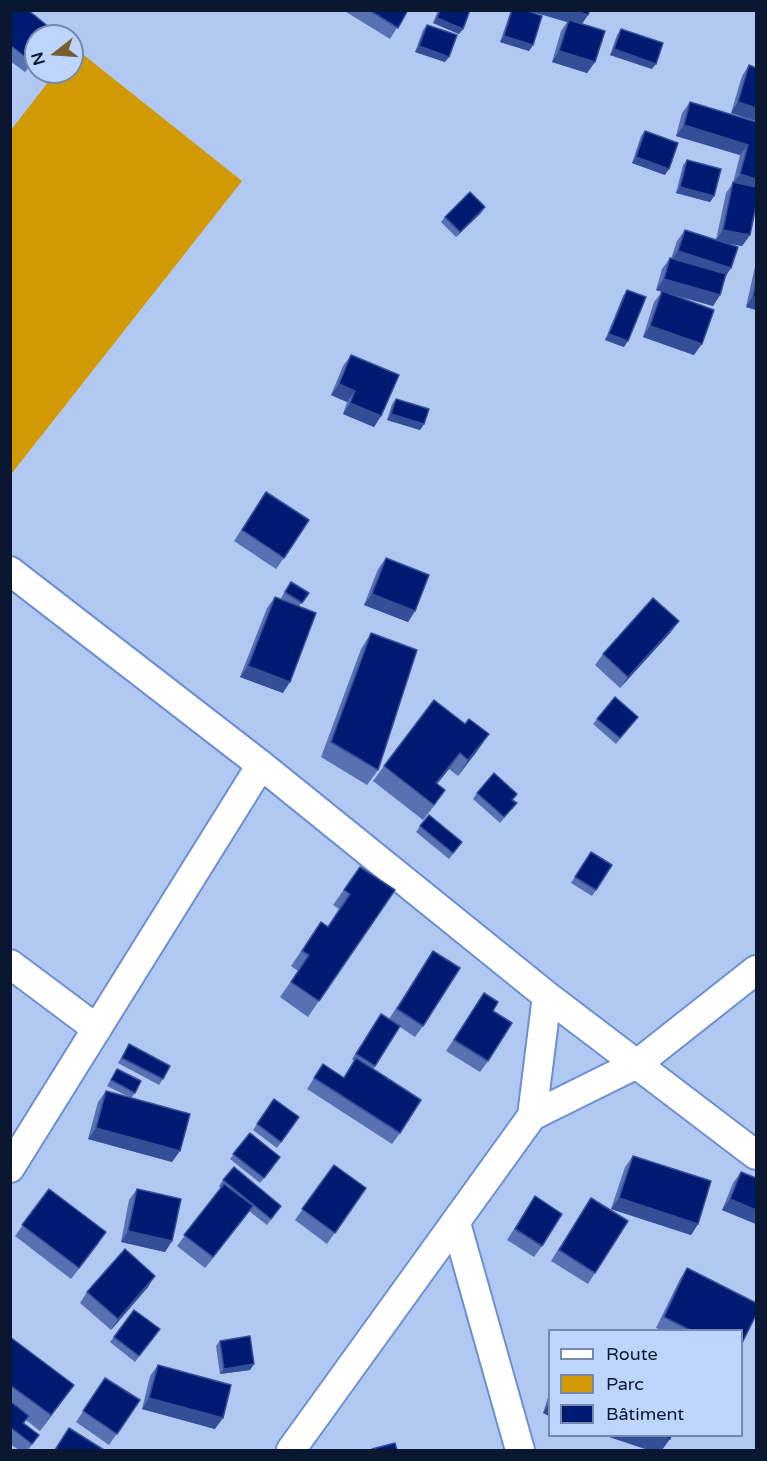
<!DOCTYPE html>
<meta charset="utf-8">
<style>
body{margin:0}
#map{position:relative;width:767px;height:1461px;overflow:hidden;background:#b1c8f2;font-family:"Varela Round",sans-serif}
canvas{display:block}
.frame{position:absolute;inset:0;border:12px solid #0a1730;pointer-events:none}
.legend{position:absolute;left:548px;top:1329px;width:195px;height:108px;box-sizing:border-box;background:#bed5ff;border:2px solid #7689ac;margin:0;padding:8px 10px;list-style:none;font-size:18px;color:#0a1730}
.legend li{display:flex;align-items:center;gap:12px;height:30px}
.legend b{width:30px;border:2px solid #7689ac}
.north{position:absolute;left:24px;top:24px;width:60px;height:60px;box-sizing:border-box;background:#bed5ff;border:2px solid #7689ac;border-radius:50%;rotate:253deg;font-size:16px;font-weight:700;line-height:24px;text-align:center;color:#0a1730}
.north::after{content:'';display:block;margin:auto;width:21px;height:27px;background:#785f30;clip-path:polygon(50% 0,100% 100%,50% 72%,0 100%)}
</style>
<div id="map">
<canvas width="767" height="1461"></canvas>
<div class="frame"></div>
<ul class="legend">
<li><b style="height:8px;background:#fff"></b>Route</li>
<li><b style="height:16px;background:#d19a05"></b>Parc</li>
<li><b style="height:16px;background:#001a71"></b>Bâtiment</li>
</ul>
<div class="north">N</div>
</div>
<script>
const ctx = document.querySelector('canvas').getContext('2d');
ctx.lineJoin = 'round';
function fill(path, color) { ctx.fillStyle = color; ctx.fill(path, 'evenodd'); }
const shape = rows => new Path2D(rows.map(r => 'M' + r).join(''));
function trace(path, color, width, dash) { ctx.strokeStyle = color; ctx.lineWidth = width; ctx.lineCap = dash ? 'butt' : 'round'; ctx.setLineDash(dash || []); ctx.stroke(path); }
const green = shape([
 [75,48,242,181,12,473,11,130,56,72,72,72,72,52]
]);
const street = shape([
 [10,571,261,765,547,996,756,1155],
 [10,964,97,1029],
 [532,1116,547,996],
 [10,1168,261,765],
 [456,1223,520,1450],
 [291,1450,532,1116,637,1064,756,970]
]);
const wall = shape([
 [10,10,36,58,25,72,10,61],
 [343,10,408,10,390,39],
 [438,10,470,10,463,29,459,34,433,23],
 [511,10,525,10,533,45,529,51,500,42],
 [529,10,590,10,588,15,582,24,595,62,587,73,552,62,561,31,567,22],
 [427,25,445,62,415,52,423,30],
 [621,29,652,69,610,55,617,35],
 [749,65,756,121,731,113,742,76],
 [690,102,756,122,750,235,742,246,722,242,725,277,720,295,713,306,667,293,694,355,643,337,654,302,662,292,656,290,662,269,670,258,671,259,677,241,685,230,716,240,726,193,733,183,740,155,676,136,682,113],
 [645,131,665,175,632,163,641,136],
 [687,160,714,196,710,202,676,193,683,165],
 [481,213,456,237,441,222,445,217],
 [756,262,756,310,746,307],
 [627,290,624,347,605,340,623,296],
 [351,355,381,416,374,427,343,414,347,402,331,395,343,366],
 [396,399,424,424,420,430,387,420,392,404],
 [266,492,284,558,276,569,234,541],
 [386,558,415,611,408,622,364,605,378,569],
 [291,582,309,593,299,606,283,693,240,677,267,608,275,597,286,601,281,598],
 [671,632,620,688,595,665,603,654],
 [371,633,378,770,367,785,321,757,361,649],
 [597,719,634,722,616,744,593,724],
 [465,724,489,734,458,776,449,769,437,784,434,806,423,820,373,781,384,766],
 [477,793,513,800,517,803,500,823,473,799],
 [420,826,458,848,449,859,416,832],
 [587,858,612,865,592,896,571,883],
 [360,867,395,890,308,1017,280,997,298,971,291,966,321,922,328,926,339,909,333,905],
 [433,951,423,1026,415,1037,400,1027,373,1069,400,1133,392,1144,307,1089,323,1064,344,1077,354,1061,352,1059,377,1020,389,1019],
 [484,993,493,1011,488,1061,480,1072,446,1051],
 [129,1044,163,1079,159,1085,118,1063],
 [117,1069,135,1093,131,1098,172,1162,88,1139,98,1102,106,1091,129,1097,107,1086],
 [274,1099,299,1117,277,1148,253,1130],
 [250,1133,280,1157,260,1183,230,1159],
 [633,1156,698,1224,691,1235,611,1209,625,1167],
 [334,1165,366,1188,327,1244,295,1220],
 [741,1172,756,1178,756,1224,722,1210,733,1183],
 [223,1180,281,1206,267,1225,249,1211,205,1268,177,1246,221,1188,219,1186],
 [49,1189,99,1243,71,1279,15,1236],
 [137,1189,172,1241,165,1252,121,1242,129,1200],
 [535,1196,542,1246,534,1257,507,1240],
 [591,1198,595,1273,588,1284,551,1261],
 [687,1268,741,1330,661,1330,656,1328,680,1279],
 [148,1287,111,1330,80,1303,87,1292],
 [134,1310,160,1329,135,1362,110,1342],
 [10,1337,63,1400,40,1431,26,1420,24,1423,39,1435,28,1450,19,1450,10,1444],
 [220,1341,254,1364,250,1370,220,1374,216,1346],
 [158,1365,215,1429,142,1409,150,1376],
 [105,1378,140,1400,109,1445,76,1422],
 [549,1394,549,1416,543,1413]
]);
const shadedWall = shape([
 [573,10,588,15,580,26,569,20,567,22,529,11],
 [437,18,463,29,459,34,433,23],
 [504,36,533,45,529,51,500,42],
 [419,46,449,57,445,62,415,52],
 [614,49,656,64,652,69,610,55],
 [559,51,595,62,587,73,552,62],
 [738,102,756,108,756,121,731,113],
 [684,125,748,145,740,155,676,136],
 [636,157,669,169,665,175,632,163],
 [740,174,756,179,756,192,732,185],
 [680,187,714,196,710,202,676,193],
 [485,207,481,213,456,237,460,232],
 [723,230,750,235,742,246,715,241],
 [678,251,731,268,724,279,670,262],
 [664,279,720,295,713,306,656,290],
 [753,296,756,297,756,310,746,307],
 [650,326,702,344,694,355,643,337],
 [609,334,628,341,624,347,605,340],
 [339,384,355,391,347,402,331,395],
 [350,403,381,416,374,427,343,414],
 [391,414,424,424,420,430,387,420],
 [372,594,415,611,408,622,364,605],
 [679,621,671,632,620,688,628,677],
 [248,666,290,682,283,693,240,677],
 [489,734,478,750,458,776,468,760],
 [460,753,449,769,425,799,436,783],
 [96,1128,180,1151,172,1162,88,1139],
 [619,1198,698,1224,691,1235,611,1209],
 [730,1199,756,1210,756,1224,722,1210],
 [253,1206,245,1217,205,1268,213,1257],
 [128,1231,172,1241,165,1252,121,1242],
 [155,1276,148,1287,111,1330,118,1319],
 [254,1364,250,1370,220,1374,224,1369],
 [74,1385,63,1400,40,1431,51,1415],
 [149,1398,223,1418,215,1429,142,1409],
 [549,1403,549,1416,543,1413],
 [606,1436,660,1436,670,1439,662,1450,648,1450]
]);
const building = shape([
 [10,10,28,10,55,32,52,36,36,36,36,57,32,62,10,45,10,10],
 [369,10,408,10,398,28,369,10],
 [440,10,470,10,463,29,437,18,440,10],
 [512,10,525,10,542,16,533,45,504,36,512,10],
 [573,10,590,10,588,15,573,10],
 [569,20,605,31,595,62,559,51,569,20],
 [427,25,457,35,449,57,419,46,427,25],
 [621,29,663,43,656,64,614,49,621,29],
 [749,65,756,68,756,108,738,102,749,65],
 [690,102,756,122,756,179,740,174,748,145,684,125,690,102],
 [645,131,678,143,669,169,636,157,645,131],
 [687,160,721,169,714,196,680,187,687,160],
 [733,182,756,187,756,205,750,235,723,230,733,182],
 [470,192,485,207,460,232,445,217,470,192],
 [685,230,738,247,731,268,678,251,685,230],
 [670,258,726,274,720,295,664,279,670,258],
 [756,282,756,297,753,296,756,282],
 [627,290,646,297,628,341,609,334,627,290],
 [662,291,714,310,702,344,650,326,662,291],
 [351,355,399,375,381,416,350,403,355,391,339,384,351,355],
 [396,399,429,409,424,424,391,414,396,399],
 [266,492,309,520,284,558,242,530,266,492],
 [386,558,429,575,415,611,372,594,386,558],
 [291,582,309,593,302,603,285,592,291,582],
 [275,597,316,613,290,682,248,666,275,597],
 [653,598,679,621,628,677,603,654,653,598],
 [371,633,417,650,378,770,331,742,371,633],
 [615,697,638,717,620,738,597,719,615,697],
 [434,700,465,724,469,719,489,734,468,760,460,753,436,783,445,790,434,805,384,766,434,700],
 [494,773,517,794,512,800,517,803,504,817,477,793,494,773],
 [429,815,462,842,453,853,420,826,429,815],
 [591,852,612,865,596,890,575,877,591,852],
 [360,867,395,890,319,1001,291,982,309,955,302,951,321,922,328,927,350,894,344,890,360,867],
 [433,951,460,968,423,1026,397,1009,433,951],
 [484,993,498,1002,493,1011,512,1023,488,1061,454,1040,484,993],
 [381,1014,400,1026,375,1066,356,1054,381,1014],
 [129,1044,170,1066,163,1079,122,1058,129,1044],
 [356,1058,421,1100,400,1133,314,1078,323,1064,344,1078,356,1058],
 [117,1069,141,1081,135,1093,111,1080,117,1069],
 [106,1091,190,1114,180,1151,96,1128,106,1091],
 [274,1099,299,1117,281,1142,257,1124,274,1099],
 [250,1133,280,1157,264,1178,233,1154,250,1133],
 [633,1156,711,1181,698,1224,619,1198,633,1156],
 [334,1165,366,1188,335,1233,302,1209,334,1165],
 [234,1167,281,1206,271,1219,223,1180,234,1167],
 [741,1172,756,1178,756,1210,730,1199,741,1172],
 [224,1184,253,1206,213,1257,184,1235,224,1184],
 [49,1189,106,1232,79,1268,22,1225,49,1189],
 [137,1189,181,1199,172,1241,128,1231,137,1189],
 [535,1196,562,1214,542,1246,515,1229,535,1196],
 [591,1198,628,1221,595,1273,559,1250,591,1198],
 [125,1249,155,1276,118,1319,87,1292,125,1249],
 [687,1268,756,1303,756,1315,741,1345,741,1330,690,1330,664,1317,687,1268],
 [134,1310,160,1329,139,1356,114,1337,134,1310],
 [250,1336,254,1364,224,1369,220,1341,250,1336],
 [10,1337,74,1385,51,1415,10,1385,10,1337],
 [158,1365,231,1385,223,1418,149,1398,158,1365],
 [105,1378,140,1400,117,1434,83,1411,105,1378],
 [10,1401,29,1416,23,1423,39,1435,32,1444,10,1427,10,1401],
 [69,1428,104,1450,55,1450,69,1428],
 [660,1436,671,1436,670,1439,660,1436],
 [395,1443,397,1450,373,1450,372,1449,395,1443]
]);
fill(green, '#d19a05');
trace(street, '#6c8fd1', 32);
trace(street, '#fff', 28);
fill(wall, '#5871b2');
fill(shadedWall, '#354e98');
fill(building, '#001a71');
trace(building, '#354e98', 1.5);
</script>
